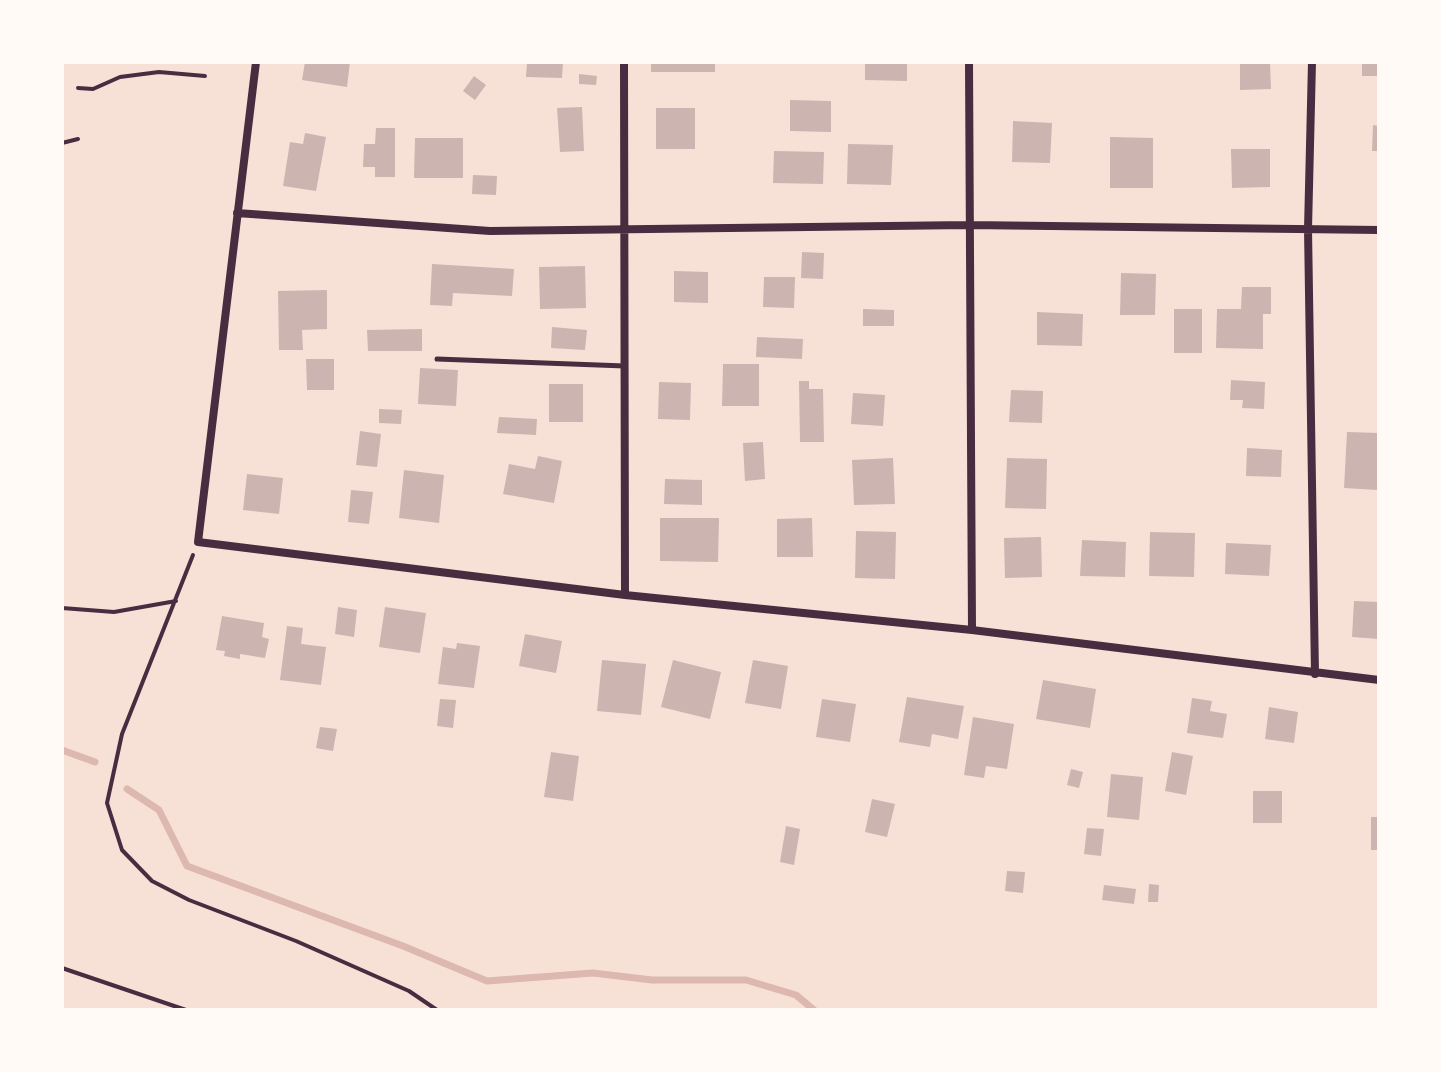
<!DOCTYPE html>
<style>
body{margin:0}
#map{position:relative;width:1441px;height:1072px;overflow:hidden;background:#f7e1d7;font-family:Lora,serif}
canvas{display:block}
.frame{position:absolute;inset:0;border:64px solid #fffaf5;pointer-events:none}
</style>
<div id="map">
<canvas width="1441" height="1072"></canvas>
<div class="frame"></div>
</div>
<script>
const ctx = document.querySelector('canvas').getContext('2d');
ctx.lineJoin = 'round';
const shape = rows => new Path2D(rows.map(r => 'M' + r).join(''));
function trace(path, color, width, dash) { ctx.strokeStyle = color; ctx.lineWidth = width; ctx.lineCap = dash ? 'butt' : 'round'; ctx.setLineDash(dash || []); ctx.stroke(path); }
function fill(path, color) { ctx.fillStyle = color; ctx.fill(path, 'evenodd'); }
const stream = shape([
 [62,750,95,762],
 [127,789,159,810,187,866,403,946,487,981,593,973,652,980,746,980,796,995,814,1010]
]);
const building = shape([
 [305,62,350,62,347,87,302,80],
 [527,62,563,62,562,78,526,77],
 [651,62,715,62,715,72,651,72],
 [865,62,907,62,907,81,865,80],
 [1240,62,1270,62,1271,89,1240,90],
 [1362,62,1379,62,1379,76,1362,76],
 [579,74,597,76,596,85,579,84],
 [474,76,486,85,475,100,463,91],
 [790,100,831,101,831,132,790,131],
 [582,107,584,151,560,152,557,108],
 [656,108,695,108,695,149,656,149],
 [1013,121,1052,123,1050,163,1012,162],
 [1373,125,1379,126,1379,151,1372,151],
 [376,128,395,128,395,177,375,177,375,167,363,167,364,144,375,144],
 [305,133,326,137,316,191,283,186,290,142,303,144],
 [1110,137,1153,138,1153,188,1110,188],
 [415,138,463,138,463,178,414,178],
 [848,144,893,145,891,185,847,184],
 [1231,149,1270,149,1270,187,1232,188],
 [774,151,824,152,823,184,773,183],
 [473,175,497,176,496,195,472,194],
 [802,252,824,253,823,279,801,278],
 [432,264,514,269,512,296,453,293,452,306,430,305],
 [585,266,586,308,540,309,539,267],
 [674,271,708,272,708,303,674,302],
 [1121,273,1156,274,1155,315,1120,315],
 [764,277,795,277,794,308,763,307],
 [1242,287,1271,287,1271,314,1263,314,1263,349,1216,348,1217,309,1241,309],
 [327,290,327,329,302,330,303,350,279,350,278,291],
 [863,309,894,310,894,326,863,326],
 [1174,309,1202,309,1202,353,1174,353],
 [1037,312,1083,314,1082,346,1037,345],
 [552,327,587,330,585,350,551,348],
 [422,329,422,351,368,351,367,330],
 [757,337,803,339,802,359,756,357],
 [306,359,334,359,334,390,307,390],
 [723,364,759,364,759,406,722,406],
 [420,368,458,370,456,406,418,404],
 [1231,380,1265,382,1264,409,1242,408,1243,400,1230,400],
 [799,381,809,381,809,389,823,389,824,442,800,442],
 [659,382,691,383,690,420,658,419],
 [549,384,583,384,583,422,549,422],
 [1011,390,1043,391,1042,423,1009,422],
 [853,393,885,395,883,426,851,424],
 [379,409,402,410,401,424,379,423],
 [499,417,537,419,536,435,497,433],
 [360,431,381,434,377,467,356,465],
 [1347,432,1379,433,1377,490,1344,488],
 [763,442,765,479,745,481,743,443],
 [1247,448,1282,450,1281,477,1246,476],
 [538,456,562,461,554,503,503,494,509,464,535,469],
 [893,458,895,504,854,505,852,460],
 [1007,458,1047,459,1046,509,1005,508],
 [404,470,444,475,439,523,399,518],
 [247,474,283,478,279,514,243,510],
 [665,479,702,480,702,505,664,504],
 [351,490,373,492,369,524,348,522],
 [660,518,719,518,718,562,660,561],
 [812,518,813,557,777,557,777,519],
 [856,531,896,532,895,579,855,578],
 [1150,532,1195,533,1194,577,1149,576],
 [1041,537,1042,577,1005,578,1004,538],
 [1082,540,1126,542,1125,577,1080,576],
 [1226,543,1271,545,1269,576,1225,574],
 [1354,601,1379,602,1379,639,1352,637],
 [338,607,357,610,354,637,335,634],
 [385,607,426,613,420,653,379,647],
 [222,616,264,623,262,637,269,639,265,658,240,654,240,659,224,656,225,651,216,650],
 [287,626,303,628,301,644,326,647,321,685,280,680],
 [525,634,562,641,556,673,519,666],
 [457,643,480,646,474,688,438,684,443,647,456,649],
 [602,660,646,664,641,715,597,711],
 [673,660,721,672,710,719,661,707],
 [753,660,788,666,781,709,745,703],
 [1043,680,1096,689,1090,728,1036,719],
 [907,697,964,706,958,739,932,734,930,747,899,742],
 [1192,698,1212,701,1210,711,1227,714,1223,738,1187,733],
 [440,699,456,700,453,728,437,726],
 [822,699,856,704,850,742,816,737],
 [1269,707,1298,712,1294,743,1265,739],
 [973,717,1014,724,1007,769,986,766,984,778,964,775],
 [320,727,337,729,333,751,316,748],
 [551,752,579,756,573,801,544,797],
 [1172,752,1193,756,1186,795,1165,791],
 [1071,769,1083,772,1079,788,1067,785],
 [1111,774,1143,777,1139,820,1107,817],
 [1253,791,1282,791,1282,823,1253,823],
 [872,799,895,804,887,837,865,832],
 [1371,817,1379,817,1379,850,1371,850],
 [786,826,800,829,794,865,780,862],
 [1087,828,1104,829,1101,856,1084,854],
 [1007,871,1025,872,1023,893,1005,891],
 [1149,884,1159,885,1158,902,1148,902],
 [1104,885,1136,889,1134,904,1102,900]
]);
const path = shape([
 [78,88,93,89,120,77,159,72,205,76],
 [62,143,78,139],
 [193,555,122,734,107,803,122,850,152,881,189,900,296,941,409,991,437,1010],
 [62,608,114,612,176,601],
 [62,968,186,1010]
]);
const service = shape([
 [437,359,625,366]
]);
const minor = shape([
 [256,62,198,542,625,595,972,630,1379,680],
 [624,62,625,595],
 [969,62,972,630],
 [1312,62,1308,229,1315,674],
 [237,213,490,231,968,225,1379,230]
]);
trace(stream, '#dcb8b0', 7);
fill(building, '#ccb4b1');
trace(path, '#4a2c40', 4);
trace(service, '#4a2c40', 5);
trace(minor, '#4a2c40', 8);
</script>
